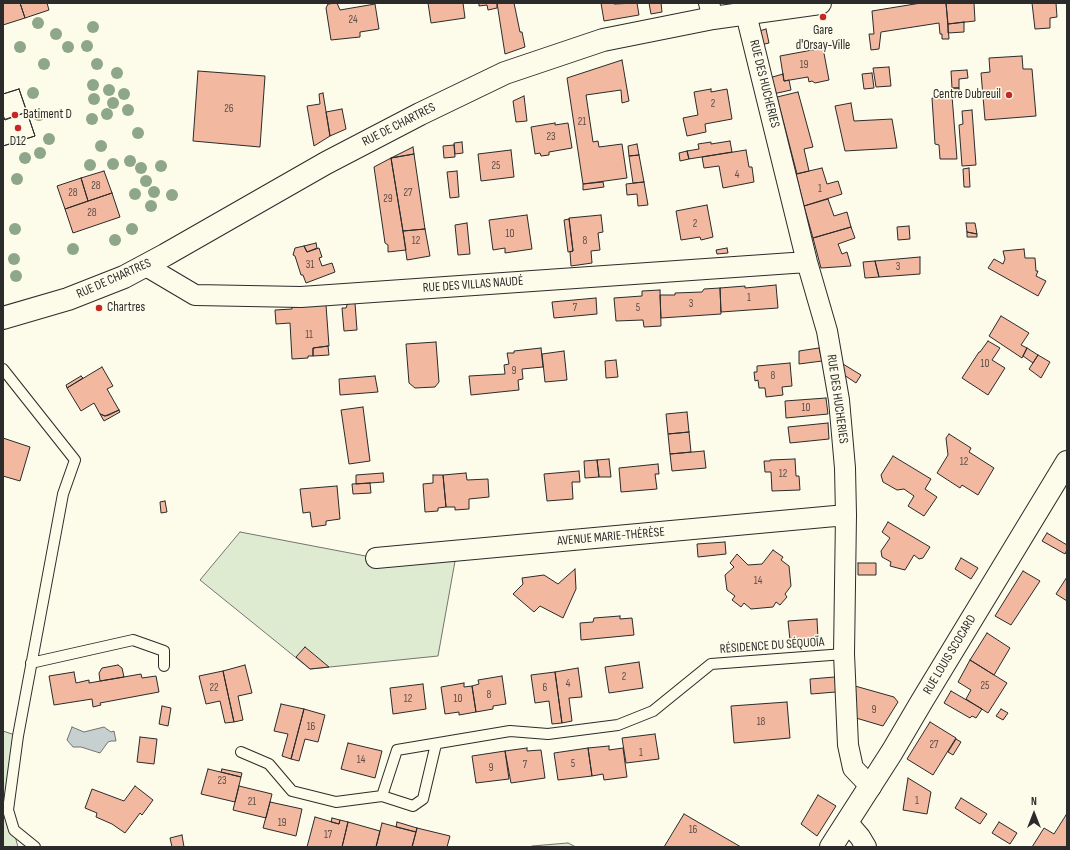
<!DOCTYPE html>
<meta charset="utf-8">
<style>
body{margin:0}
#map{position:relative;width:1070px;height:850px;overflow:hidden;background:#fdfbea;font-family:"Sofia Sans Condensed",sans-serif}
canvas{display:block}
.frame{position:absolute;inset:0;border:4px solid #2b2b2b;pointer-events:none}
.north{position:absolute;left:1014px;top:794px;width:40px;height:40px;-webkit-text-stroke:3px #fdfbea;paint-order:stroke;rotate:0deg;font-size:11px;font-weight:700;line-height:16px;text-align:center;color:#2b2b2b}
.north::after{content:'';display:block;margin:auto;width:14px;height:18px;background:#2b2b2b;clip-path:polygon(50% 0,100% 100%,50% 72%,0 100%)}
</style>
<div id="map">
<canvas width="1070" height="850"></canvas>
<div class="frame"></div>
<div class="north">N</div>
</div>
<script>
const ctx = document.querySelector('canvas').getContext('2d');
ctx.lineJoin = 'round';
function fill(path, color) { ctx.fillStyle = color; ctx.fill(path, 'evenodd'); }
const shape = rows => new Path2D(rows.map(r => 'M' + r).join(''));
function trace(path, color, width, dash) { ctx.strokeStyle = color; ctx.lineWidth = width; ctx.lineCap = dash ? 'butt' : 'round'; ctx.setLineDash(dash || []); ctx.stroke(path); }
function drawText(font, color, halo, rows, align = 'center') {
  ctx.font = font + ' "Sofia Sans Condensed",sans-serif'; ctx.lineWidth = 3; ctx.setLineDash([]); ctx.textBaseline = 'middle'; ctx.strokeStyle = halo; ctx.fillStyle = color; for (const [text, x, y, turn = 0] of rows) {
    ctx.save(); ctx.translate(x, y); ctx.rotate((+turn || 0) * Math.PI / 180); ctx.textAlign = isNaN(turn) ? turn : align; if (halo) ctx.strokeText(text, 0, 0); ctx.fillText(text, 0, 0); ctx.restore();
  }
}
const green = shape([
 [240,532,376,558,457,550,438,656,310,669,200,580,240,532],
 [3,731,18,736,8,810,18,847,3,847,3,731],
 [568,843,576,847,530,847,532,846,568,843]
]);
const water = shape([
 [72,727,84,732,104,727,111,732,114,731,116,741,111,741,108,742,100,753,81,747,73,747,67,740,72,727]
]);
const building = shape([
 [3,3,20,3,25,18,3,25,3,3],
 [20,3,47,3,49,10,25,18,20,3],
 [337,3,340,10,375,4,379,29,360,32,360,37,331,40,326,8,328,4,337,3],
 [428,3,463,3,465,18,431,23,428,3],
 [479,3,497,3,497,8,488,10,487,5,479,6,479,3],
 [497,3,514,3,520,32,522,32,525,47,505,54,497,3],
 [601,3,613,3,614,4,637,3,639,15,604,21,601,3],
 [649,3,661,3,662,12,651,14,649,3],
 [921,3,946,3,949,39,942,39,942,34,940,34,939,23,881,32,879,49,871,50,869,34,874,34,872,11,921,3],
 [946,3,974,3,975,21,948,24,946,3],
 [1032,3,1056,3,1057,17,1050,18,1050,28,1035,29,1032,3],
 [964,22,964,32,948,33,948,24,964,22],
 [766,29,769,43,760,45,756,32,766,29],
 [823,48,829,80,815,83,812,81,809,82,808,77,784,81,780,56,823,48],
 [1022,56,1023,69,1032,69,1036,116,985,120,981,73,990,72,989,58,1022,56],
 [622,60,629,101,622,103,621,90,586,95,593,142,598,141,599,147,622,144,627,178,583,184,567,78,622,60],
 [889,67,891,86,876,87,873,68,889,67],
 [967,70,968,78,959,79,959,88,952,88,951,71,967,70],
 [198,71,265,76,260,147,193,141,198,71],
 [872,73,874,88,864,89,862,74,872,73],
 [783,74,784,81,789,80,791,90,773,94,769,78,783,74],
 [952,88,959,88,960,95,952,96,952,88],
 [19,89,27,112,5,120,3,115,3,94,19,89],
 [19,89,35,136,3,146,3,94,19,89],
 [711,89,711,92,727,89,732,119,705,124,706,132,687,136,683,118,698,115,694,92,711,89],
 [798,92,813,147,804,149,809,171,797,174,777,97,798,92],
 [323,93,330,136,314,146,307,106,320,104,319,94,323,93],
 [524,96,527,121,516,122,513,101,524,96],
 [952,96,957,159,940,159,939,145,935,144,932,98,952,96],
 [851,103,854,121,892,119,897,148,845,151,835,106,851,103],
 [342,109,346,129,330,136,326,112,342,109],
 [972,110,976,165,962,166,959,125,963,124,962,111,972,110],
 [27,112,35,136,3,146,3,120,27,112],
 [555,123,555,125,568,123,572,148,549,152,549,155,541,156,540,153,535,154,531,127,555,123],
 [730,141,732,152,689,159,687,151,699,149,698,144,711,142,711,144,730,141],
 [462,142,463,153,455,154,454,143,462,142],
 [637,144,639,155,629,156,628,146,637,144],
 [454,145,455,157,444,158,443,146,454,145],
 [413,147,414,154,391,158,413,147],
 [511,150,514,177,481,181,478,154,511,150],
 [746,150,749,167,752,167,754,182,723,188,719,166,704,168,702,157,746,150],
 [687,151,689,159,680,161,679,153,687,151],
 [414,154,425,229,403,231,391,158,414,154],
 [639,155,644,182,633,183,629,156,639,155],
 [391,158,406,250,388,252,388,245,385,243,374,167,391,158],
 [822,168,827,184,838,181,842,194,804,206,796,174,822,168],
 [969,168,970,187,964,187,963,169,969,168],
 [104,171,112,193,88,201,81,178,104,171],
 [457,171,459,197,450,198,447,172,457,171],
 [81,178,88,201,65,209,57,186,81,178],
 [603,182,604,187,583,190,583,184,603,182],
 [644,182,648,205,638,206,637,194,627,195,626,184,644,182],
 [112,193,120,217,73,233,65,209,112,193],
 [828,199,834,216,847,212,851,227,813,238,804,206,828,199],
 [707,205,713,237,701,240,700,237,681,240,676,211,707,205],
 [527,215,532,249,505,253,505,248,493,250,489,220,527,215],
 [601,215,603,232,598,233,600,250,591,251,592,263,571,266,570,252,573,251,569,218,601,215],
 [569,219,573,251,568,252,564,220,569,219],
 [467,223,470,254,458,255,455,225,467,223],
 [966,223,975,223,977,234,967,232,966,223],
 [909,226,910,239,898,240,897,227,909,226],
 [851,227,855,238,838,244,842,254,847,252,851,266,821,268,813,238,851,227],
 [425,229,430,256,407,260,403,231,425,229],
 [967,232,977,234,977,237,967,237,967,232],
 [316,243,317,248,307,252,304,246,316,243],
 [304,246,307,252,319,248,322,257,319,258,322,266,332,263,335,272,306,283,303,275,301,275,295,256,293,255,295,248,304,246],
 [727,248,728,253,717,254,716,250,727,248],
 [1024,249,1025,258,1035,258,1036,271,1038,271,1036,276,1046,281,1038,296,988,268,994,259,1003,264,1005,259,1003,251,1024,249],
 [920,257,920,274,879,277,875,261,920,257],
 [875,261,879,277,865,278,863,262,875,261],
 [776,285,778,308,721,312,720,288,745,286,745,288,776,285],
 [720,288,721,314,661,318,660,295,675,295,675,293,702,292,704,289,720,288],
 [660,290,661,326,644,327,643,320,616,321,614,298,642,296,642,291,660,290],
 [596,298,597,314,554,318,552,302,596,298],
 [349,303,355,303,357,330,344,331,342,308,346,308,347,305,349,303],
 [326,305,329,346,313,348,313,356,308,356,308,358,292,359,290,323,276,324,275,310,292,309,292,307,326,305],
 [1001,316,1029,333,1021,345,1027,348,1022,358,989,336,1001,316],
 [988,341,1000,348,992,360,1005,368,988,395,962,378,979,352,980,352,988,341],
 [436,342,439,382,435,387,415,388,409,383,406,344,436,342],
 [328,346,329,355,313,356,313,348,328,346],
 [541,348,543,367,522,369,523,379,518,380,519,390,471,395,469,376,505,374,504,365,509,364,507,353,514,353,514,351,541,348],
 [819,348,822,361,799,364,799,351,819,348],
 [1027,348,1038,355,1033,363,1023,356,1027,348],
 [564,351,567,380,545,382,542,354,564,351],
 [1038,355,1050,362,1041,378,1029,369,1038,355],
 [616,360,618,377,606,378,605,361,616,360],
 [790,363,792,386,782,387,783,395,766,397,765,388,759,388,758,380,755,381,754,372,757,372,757,366,790,363],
 [843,364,861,375,856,383,844,375,843,364],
 [102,367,113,386,107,389,119,410,105,416,100,414,94,403,81,411,67,388,102,367],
 [81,376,83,378,67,388,66,385,81,376],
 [375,376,378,392,340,395,339,379,375,376],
 [826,398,828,414,786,418,785,401,826,398],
 [363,407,370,461,349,464,341,410,363,407],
 [119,410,120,412,104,421,100,414,105,416,109,415,119,410],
 [687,412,689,432,668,434,666,414,687,412],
 [828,423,829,439,790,443,788,427,828,423],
 [689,432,691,452,670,454,668,434,689,432],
 [949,434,971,448,969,452,994,468,978,495,962,485,960,488,937,473,948,455,946,438,949,434],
 [3,438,30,447,20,481,3,476,3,438],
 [704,451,706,468,672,471,670,454,704,451],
 [893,456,931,479,925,489,937,497,924,516,908,506,914,496,904,489,897,490,883,482,881,475,893,456],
 [609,459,611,477,599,477,597,460,609,459],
 [795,459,796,476,799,476,800,490,772,491,771,472,765,472,764,461,770,461,770,460,795,459],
 [597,460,599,477,585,478,584,461,597,460],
 [658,464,659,474,655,474,657,489,621,492,619,468,658,464],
 [579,471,580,482,572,482,573,499,547,501,544,474,579,471],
 [383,473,384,482,356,484,356,475,383,473],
 [466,473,467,480,488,479,489,497,469,499,469,509,455,510,455,507,446,507,443,475,466,473],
 [433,475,443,475,446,507,438,508,438,511,425,512,423,484,433,483,433,475],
 [370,483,371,493,353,494,352,484,370,483],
 [337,486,340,519,326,521,326,525,312,527,310,512,303,513,300,489,337,486],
 [165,501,167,512,161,513,160,502,165,501],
 [888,522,930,547,923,558,919,559,914,555,905,570,890,566,891,562,882,557,881,551,890,538,882,532,888,522],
 [1047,533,1067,545,1067,550,1065,554,1042,541,1047,533],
 [725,542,726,554,698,557,697,544,725,542],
 [773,550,783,557,781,560,789,566,791,586,785,594,787,597,780,605,776,602,773,607,751,609,744,603,741,607,732,600,735,596,727,590,725,575,734,567,730,563,737,554,748,565,762,564,773,550],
 [961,558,978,568,971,579,955,569,961,558],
 [858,563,876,563,876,575,858,575,858,563],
 [575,569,576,589,563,618,540,606,534,612,513,594,523,584,522,578,544,575,558,584,575,569],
 [1023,571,1040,581,1011,625,995,616,1023,571],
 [1067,577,1067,601,1056,594,1067,577],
 [620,616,620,619,632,618,634,635,581,640,580,623,593,622,594,618,620,616],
 [817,619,818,638,790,640,788,621,817,619],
 [987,633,1010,648,994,675,970,660,987,633],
 [305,647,329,667,310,669,296,657,305,647],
 [970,660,1007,683,988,713,966,699,971,690,958,682,970,660],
 [639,662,643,688,609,693,605,667,639,662],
 [118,665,122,668,124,677,100,681,99,673,102,668,118,665],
 [245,665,252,693,238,696,243,720,234,722,223,671,245,665],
 [578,668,582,697,569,698,572,721,562,723,555,672,578,668],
 [223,671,234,722,225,723,220,701,206,704,199,676,223,671],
 [74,672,76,683,89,680,89,683,141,674,142,678,156,676,159,692,100,703,101,705,93,707,92,699,54,705,49,676,74,672],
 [555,672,562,723,552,724,549,701,535,703,531,675,555,672],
 [502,676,506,704,493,706,493,709,476,712,472,686,479,684,478,680,502,676],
 [835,677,836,692,811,694,810,679,835,677],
 [464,683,464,687,472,686,476,712,459,715,459,712,445,714,441,687,464,683],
 [423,684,426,709,393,714,390,688,423,684],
 [855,686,894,697,898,702,883,726,856,718,855,686],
 [951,691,982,709,976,718,972,716,970,718,944,703,951,691],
 [787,702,790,738,734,743,731,706,787,702],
 [281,704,304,709,291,759,282,756,288,734,274,731,281,704],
 [162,706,171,708,168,726,159,724,162,706],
 [304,709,325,715,318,742,305,739,299,761,291,759,304,709],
 [1001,709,1008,713,1003,720,996,716,1001,709],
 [930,722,956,738,933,775,907,759,930,722],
 [655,734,659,759,626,763,622,738,655,734],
 [140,737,157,739,154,764,137,762,140,737],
 [956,739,961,742,953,755,948,752,956,739],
 [348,743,382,751,375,778,341,769,348,743],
 [609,746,609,750,623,748,627,777,604,780,603,774,592,776,588,748,609,746],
 [527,748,527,751,541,750,545,778,511,783,505,751,527,748],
 [588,748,592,776,558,780,554,753,588,748],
 [505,751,509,779,476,783,472,756,505,751],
 [208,769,241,777,235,802,201,794,208,769],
 [222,769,242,773,241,777,221,772,222,769],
 [908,778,931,792,927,814,903,810,908,778],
 [135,786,153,800,142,815,140,813,125,833,112,824,96,817,97,813,85,808,92,789,124,801,135,786],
 [239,786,272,794,266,818,233,810,239,786],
 [818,795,836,806,817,836,801,824,818,795],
 [961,798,987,814,980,824,955,808,961,798],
 [270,802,302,809,296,836,263,828,270,802],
 [684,814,741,847,664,847,684,814],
 [1066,815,1067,815,1067,847,1032,847,1044,828,1054,834,1066,815],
 [315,817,339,824,340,820,348,822,342,847,307,847,315,817],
 [332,818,340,820,339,824,331,822,332,818],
 [348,822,380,831,376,847,342,847,348,822],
 [397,822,417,828,416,832,396,827,397,822],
 [999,822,1017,833,1010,844,992,833,999,822],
 [382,823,416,832,412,847,376,847,382,823],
 [417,828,450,836,447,847,412,847,417,828],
 [182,835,184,847,172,847,170,838,182,835]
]);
const service = shape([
 [3,369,75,460,63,494,18,736,8,810,14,830,35,847],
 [31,663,133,640,164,651,164,666],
 [241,752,269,764,292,791,336,802,382,796,413,806,423,799,436,744],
 [382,796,397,750,510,731,548,734,618,725,653,711,711,664,844,654]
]);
const minor = shape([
 [709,3,713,18],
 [746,14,807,262,827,331,839,400,845,468,846,515,844,654,848,745,853,768,871,787],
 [146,266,195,295,301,297,807,262],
 [376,558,846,515],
 [848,823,860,837,866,847]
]);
const secondary = shape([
 [3,318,68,299,124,277,165,255,326,163,420,114,505,73,603,40,713,18,820,3],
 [831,847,892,752,922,701,1067,462]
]);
const trees = [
 [38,23],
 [93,27],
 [56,34],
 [87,46],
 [20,47],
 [68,47],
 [44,64],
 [97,64],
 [117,73],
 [93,85],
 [109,90],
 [33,93],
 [124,94],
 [94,99],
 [113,103],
 [128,110],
 [107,114],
 [39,115],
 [92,119],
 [138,133],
 [49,139],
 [101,146],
 [40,153],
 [25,158],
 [130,161],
 [113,164],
 [90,165],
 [161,166],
 [141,168],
 [17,179],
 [146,181],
 [154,192],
 [135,194],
 [172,195],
 [151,206],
 [15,229],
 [132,229],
 [115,240],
 [73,249],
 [14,259],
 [16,276]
];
const markers = [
 [823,17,4,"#c62828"],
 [1009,95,4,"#c62828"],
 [15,115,4,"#c62828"],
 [18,128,4,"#c62828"],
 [99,308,4,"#c62828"]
];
const numberNames = [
 ["24",353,20],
 ["19",804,65],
 ["2",713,104],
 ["26",229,109],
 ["21",582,122],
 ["23",551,137],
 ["25",496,166],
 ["4",737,175],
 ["28",96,186],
 ["1",820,189],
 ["28",73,193],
 ["27",408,193],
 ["29",388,199],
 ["28",92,213],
 ["2",695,224],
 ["10",510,234],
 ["12",416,241],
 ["8",585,241],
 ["31",310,265],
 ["3",898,267],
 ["1",749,298],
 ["3",691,304],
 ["7",575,308],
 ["5",638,308],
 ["11",309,335],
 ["10",985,364],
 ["9",514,371],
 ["8",773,376],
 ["10",806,408],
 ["12",964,462],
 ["12",783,474],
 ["14",758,581],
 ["2",624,677],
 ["4",568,684],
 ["25",985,686],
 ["22",214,688],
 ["6",545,688],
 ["8",489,695],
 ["12",408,699],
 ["10",458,699],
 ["9",874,710],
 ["18",761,722],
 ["16",311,727],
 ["27",934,745],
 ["1",641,753],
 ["14",361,760],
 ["5",573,764],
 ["7",525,765],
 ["9",491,768],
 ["23",222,781],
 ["1",917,801],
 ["21",252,802],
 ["19",282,823],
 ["16",693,830],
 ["17",328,835]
];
const poiNames = [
 ["Gare",823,31],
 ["d'Orsay-Ville",823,46],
 ["Centre Dubreuil",1001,95,"right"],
 ["Batiment D",23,115,"left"],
 ["D12",18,142],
 ["Chartres",107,308,"left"]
];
const streetNames = [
 ["RUE DES HUCHERIES",764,84,76],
 ["RUE DE CHARTRES",399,125,-27],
 ["RUE DE CHARTRES",114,279,-24],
 ["RUE DES VILLAS NAUDÉ",473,285,-4],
 ["RUE DES HUCHERIES",837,399,82],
 ["AVENUE MARIE-THÉRÈSE",611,537,-5],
 ["RÉSIDENCE DU SÉQUOÏA",772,646,-4],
 ["RUE LOUIS SCOCARD",950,655,-59]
];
fill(green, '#deebd1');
trace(green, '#74746e', 1);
fill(water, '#c7d0d0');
trace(water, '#74746e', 1);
fill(building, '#f2b8a0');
trace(building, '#2b2b2b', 1);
trace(service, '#2b2b2b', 12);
trace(minor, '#2b2b2b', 22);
trace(secondary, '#2b2b2b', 24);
trace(service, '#fdfbea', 10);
trace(minor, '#fdfbea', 20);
trace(secondary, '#fdfbea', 22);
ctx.fillStyle = '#8ea78a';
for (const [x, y] of trees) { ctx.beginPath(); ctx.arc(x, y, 6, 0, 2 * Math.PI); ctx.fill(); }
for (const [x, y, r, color] of markers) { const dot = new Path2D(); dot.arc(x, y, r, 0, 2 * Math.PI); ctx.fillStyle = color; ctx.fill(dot); trace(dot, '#fdfbea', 1.5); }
drawText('11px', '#5d4e48', null, numberNames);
drawText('13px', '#2b2b2b', '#fdfbea', poiNames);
drawText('13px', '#2b2b2b', '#fdfbea', streetNames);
</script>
